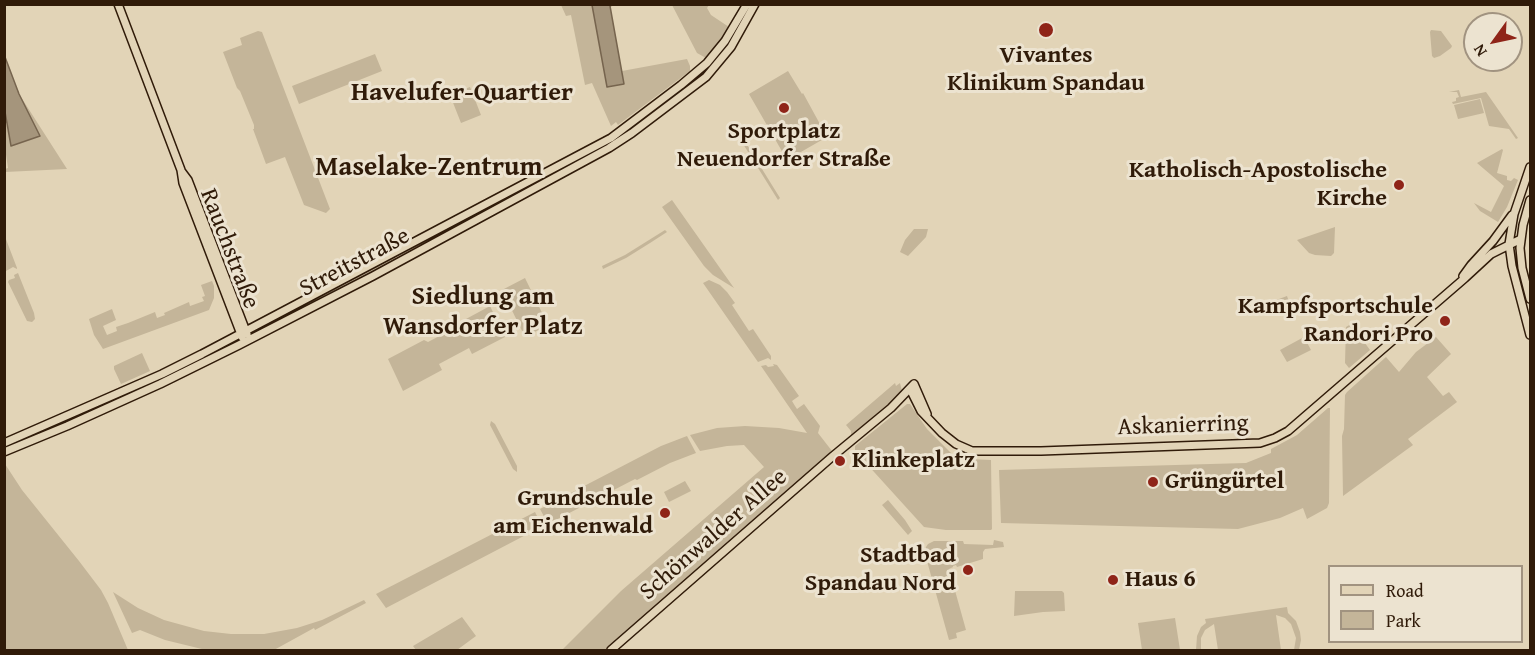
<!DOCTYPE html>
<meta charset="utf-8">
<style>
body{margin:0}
#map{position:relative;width:1535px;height:655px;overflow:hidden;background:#e2d4b7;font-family:"Gentium Book Plus",serif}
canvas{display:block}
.frame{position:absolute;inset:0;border:6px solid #301b09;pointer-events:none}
.legend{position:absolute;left:1328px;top:565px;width:195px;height:78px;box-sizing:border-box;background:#ece3d0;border:2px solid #a19380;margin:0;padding:8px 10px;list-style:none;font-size:18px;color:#301b09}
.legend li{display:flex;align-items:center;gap:12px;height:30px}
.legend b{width:30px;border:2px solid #a19380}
.north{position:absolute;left:1463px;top:12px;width:60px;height:60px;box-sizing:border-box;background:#ece3d0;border:2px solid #a19380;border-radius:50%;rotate:237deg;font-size:16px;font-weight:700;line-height:24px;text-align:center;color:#301b09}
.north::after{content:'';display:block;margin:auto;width:21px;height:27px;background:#8f2418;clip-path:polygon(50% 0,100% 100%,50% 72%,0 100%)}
</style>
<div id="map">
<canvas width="1535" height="655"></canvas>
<div class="frame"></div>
<ul class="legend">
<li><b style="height:8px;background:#e2d4b7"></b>Road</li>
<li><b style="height:16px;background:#c4b599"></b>Park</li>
</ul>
<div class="north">N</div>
</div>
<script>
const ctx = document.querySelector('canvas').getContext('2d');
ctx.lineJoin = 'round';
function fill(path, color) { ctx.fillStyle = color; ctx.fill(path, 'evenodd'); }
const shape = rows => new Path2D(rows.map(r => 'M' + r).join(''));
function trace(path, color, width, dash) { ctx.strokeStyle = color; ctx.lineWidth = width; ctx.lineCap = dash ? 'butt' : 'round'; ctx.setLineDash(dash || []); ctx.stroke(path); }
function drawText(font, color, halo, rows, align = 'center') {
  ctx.font = font + ' "Gentium Book Plus",serif'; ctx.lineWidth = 6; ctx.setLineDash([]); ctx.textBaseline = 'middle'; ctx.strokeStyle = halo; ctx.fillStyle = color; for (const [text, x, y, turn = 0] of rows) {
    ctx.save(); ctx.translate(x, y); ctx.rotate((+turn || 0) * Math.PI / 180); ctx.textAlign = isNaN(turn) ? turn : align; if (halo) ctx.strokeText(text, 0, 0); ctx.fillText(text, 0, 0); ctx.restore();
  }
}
const green = shape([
 [561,5,592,5,607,87,624,84,622,71,687,59,690,66,690,71,618,125,616,122,611,126,592,83,585,85,571,15,566,16],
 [672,5,709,5,707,8,711,15,729,27,715,48,706,58,697,53],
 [1431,30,1441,31,1452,46,1451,48,1440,56,1434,58,1432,56,1430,32],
 [258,31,262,32,330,209,326,213,304,205,285,157,266,164,253,129,254,129,254,125,240,91,237,88,223,52,242,45,240,38],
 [375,54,382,71,299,104,292,86],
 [788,71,802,94,803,93,827,137,787,160,749,94],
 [470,87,481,115,461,123,450,95],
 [1459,90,1461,97,1486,92,1518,138,1516,139,1509,129,1489,126,1481,98,1453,104,1452,102,1456,101,1456,98,1459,97,1457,92,1449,92],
 [19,94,67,169,5,172,5,169,8,168,5,148,4,112,11,146,40,136],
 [1480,99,1484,113,1458,119,1454,105],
 [730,123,736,127,780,198,778,200],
 [605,144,606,147,436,239,433,236],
 [1502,149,1503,150,1497,173,1507,176,1507,180,1511,181,1514,178,1518,180,1507,207,1498,222,1480,211,1474,203,1491,212,1504,186,1477,163],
 [672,200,734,288,713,275,704,266,662,207],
 [1335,227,1334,253,1331,256,1315,255,1309,253,1297,240],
 [914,229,928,229,926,237,908,256,900,252,905,240],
 [665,230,667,232,650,243,626,258,603,269,602,266,625,255],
 [4,234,17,268,17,269,13,267,6,271,4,271],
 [394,256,396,260,313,304,311,300],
 [18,273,34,313,35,319,32,322,27,321,8,282,9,280,15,278,14,275],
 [525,278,548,325,525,337,502,290],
 [709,280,720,285,727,292,735,303,732,305,749,331,753,329,771,356,771,360,768,358,758,362,703,283],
 [212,281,214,286,214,298,209,310,103,349,94,335,89,319,112,309,116,320,103,326,107,335,117,331,116,327,128,323,155,312,157,318,165,315,164,313,189,302,190,306,204,301,202,297,205,296,201,285],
 [1287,296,1291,308,1268,316,1263,305],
 [490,306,505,337,472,354,469,348,439,364,442,370,403,391,388,359,424,340,428,342,466,322,466,319],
 [1351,324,1370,350,1349,368,1345,363,1346,327],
 [1304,337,1311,350,1287,362,1280,350],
 [1436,337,1451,354,1427,377,1443,396,1449,392,1457,402,1408,439,1413,445,1343,496,1342,436,1344,429,1345,395,1347,392,1386,357,1399,372,1416,352],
 [235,339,237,343,194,365,18,445,17,442,174,370],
 [142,353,150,371,121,384,114,369,114,366],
 [773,364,777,365,799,396,792,401,795,406,797,409,804,404,820,426,818,433,832,451,606,650,562,650,621,591,764,467,744,445,727,446,700,451,690,435,717,428,745,426,779,428,807,433,761,366,766,365,768,367,774,366],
 [895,383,896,386,900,383,902,391,898,394,899,396,852,436,851,435,851,431,846,425],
 [907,404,910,404,927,429,953,455,956,457,968,459,991,460,992,529,991,530,946,530,924,527,855,451,855,446],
 [1328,408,1330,408,1329,503,1327,508,1307,519,1303,508,1280,518,1238,529,1001,523,999,470,1246,463,1271,453,1271,449,1297,435],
 [491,421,495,424,517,466,517,472,513,469,490,425],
 [687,436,696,453,670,463,637,480,635,479,548,524,540,509,661,446],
 [5,464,22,490,79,561,101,590,108,603,128,650,5,650],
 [685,481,691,491,669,502,664,492],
 [888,500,905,520,912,531,908,535,882,505],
 [535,512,542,526,541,527,386,608,376,594],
 [994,540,1003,542,1004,547,985,549,983,552,983,559,957,567,956,565,953,566,953,567,949,569,966,630,956,633,957,638,949,640,925,554,926,547,928,544,934,541,963,541,964,544,993,545],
 [1015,591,1062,591,1064,593,1065,611,1043,612,1014,616],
 [113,592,138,608,164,620,204,631,231,634,264,634,297,628,322,620,364,600,366,603,315,630,314,628,274,650,206,650,165,640,140,630,132,633],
 [1287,607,1288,613,1296,621,1300,632,1301,640,1299,650,1294,650,1296,638,1291,624,1285,618,1276,615,1281,650,1218,650,1214,624,1205,630,1201,638,1201,650,1196,650,1197,636,1201,627,1206,623,1205,619],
 [462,617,476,636,457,650,416,650,413,646],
 [1175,618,1180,650,1142,650,1138,623]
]);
const water = shape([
 [592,5,612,5,610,6,624,84,607,87,592,5],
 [5,57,19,94,40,136,11,146,5,112,5,57]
]);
const major = shape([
 [118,4,181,170,183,183,242,337],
 [1530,167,1514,214,1509,244,1512,266,1530,335],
 [182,172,188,180,247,334],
 [1530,200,1523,225,1520,248,1522,268,1530,299],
 [1463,276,1471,265,1493,241,1512,215],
 [910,389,921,411,942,433,956,444,972,451,1041,451,1260,443,1275,438,1288,431,1465,278,1491,254,1521,239],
 [4,443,162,374,202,354,611,138,681,85,707,63,725,41,747,4],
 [4,452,67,426,160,384,239,345,373,276,609,148,632,133,706,77,731,47,755,4],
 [611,650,833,456,891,408,914,384,927,414]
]);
const markers = [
 [1046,30,8,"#8f2418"],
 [784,108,6,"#8f2418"],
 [1399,185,6,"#8f2418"],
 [1445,321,6,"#8f2418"],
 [840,461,6,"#8f2418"],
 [1153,482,6,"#8f2418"],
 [665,513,6,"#8f2418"],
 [968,570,6,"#8f2418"],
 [1113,580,6,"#8f2418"]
];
const poiNames = [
 ["Vivantes",1046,56,"center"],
 ["Klinikum Spandau",1046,84,"center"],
 ["Sportplatz",784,132,"center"],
 ["Neuendorfer Straße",784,160,"center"],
 ["Katholisch-Apostolische",1387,171],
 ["Kirche",1387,199],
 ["Kampfsportschule",1433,307],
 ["Randori Pro",1433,335],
 ["Klinkeplatz",852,461,"left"],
 ["Grüngürtel",1165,482,"left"],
 ["Grundschule",653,499],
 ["am Eichenwald",653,527],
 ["Stadtbad",956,556],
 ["Spandau Nord",956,584],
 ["Haus 6",1125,580,"left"]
];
const streetNames = [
 ["Rauchstraße",229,249,69],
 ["Streitstraße",355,263,-28],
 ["Askanierring",1183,426,-2],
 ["Schönwalder Allee",714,535,-41]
];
const neighbourhoodNames = [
 ["Havelufer-Quartier",462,93],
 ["Siedlung am",483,297],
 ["Wansdorfer Platz",483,327]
];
const quarterNames = [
 ["Maselake-Zentrum",429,168]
];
fill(green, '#c4b599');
fill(water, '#a5957c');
trace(water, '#76644e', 1.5);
trace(major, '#301b09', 10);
trace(major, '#e2d4b7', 7);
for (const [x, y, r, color] of markers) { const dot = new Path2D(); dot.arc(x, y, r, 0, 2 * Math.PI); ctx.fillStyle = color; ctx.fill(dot); trace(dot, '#ece3d0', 2); }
drawText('bold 24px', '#301b09', '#ece3d0', poiNames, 'right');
drawText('24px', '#301b09', '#ece3d0', streetNames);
drawText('bold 26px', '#301b09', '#ece3d0', neighbourhoodNames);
drawText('bold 27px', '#301b09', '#ece3d0', quarterNames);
</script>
